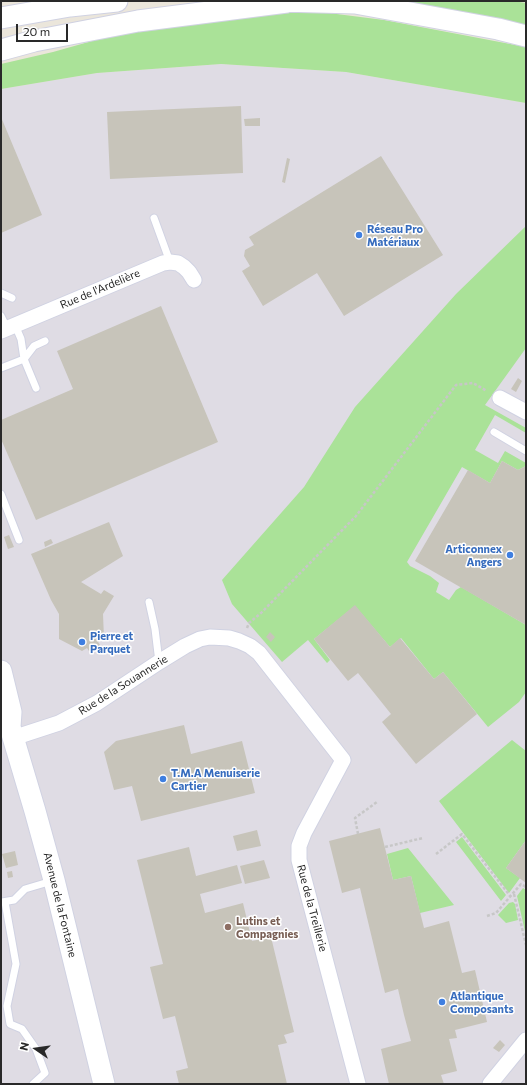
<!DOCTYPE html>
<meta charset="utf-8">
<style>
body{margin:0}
#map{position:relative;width:527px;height:1085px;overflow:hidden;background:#ebe6db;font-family:Commissioner,sans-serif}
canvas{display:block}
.frame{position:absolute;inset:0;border:2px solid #292929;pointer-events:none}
.north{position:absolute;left:16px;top:1029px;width:40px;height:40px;-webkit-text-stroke:3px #fff;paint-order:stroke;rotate:283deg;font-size:11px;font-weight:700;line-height:16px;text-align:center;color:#292929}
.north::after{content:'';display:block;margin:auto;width:14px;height:18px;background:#292929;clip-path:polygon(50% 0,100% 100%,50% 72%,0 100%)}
.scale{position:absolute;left:16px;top:24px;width:52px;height:18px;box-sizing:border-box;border:2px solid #292929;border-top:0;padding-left:5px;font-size:12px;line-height:14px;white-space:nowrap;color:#292929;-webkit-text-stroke:3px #fff;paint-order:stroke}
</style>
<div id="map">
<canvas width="527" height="1085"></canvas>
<div class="frame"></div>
<div class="north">N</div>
<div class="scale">20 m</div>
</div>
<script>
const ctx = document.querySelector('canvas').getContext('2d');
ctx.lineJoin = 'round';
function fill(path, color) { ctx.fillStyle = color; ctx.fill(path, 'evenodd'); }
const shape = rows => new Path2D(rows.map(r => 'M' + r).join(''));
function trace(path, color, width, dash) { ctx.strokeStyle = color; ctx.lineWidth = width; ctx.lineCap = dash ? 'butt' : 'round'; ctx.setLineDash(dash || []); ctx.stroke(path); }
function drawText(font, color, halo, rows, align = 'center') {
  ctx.font = font + ' Commissioner,sans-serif'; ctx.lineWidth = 3; ctx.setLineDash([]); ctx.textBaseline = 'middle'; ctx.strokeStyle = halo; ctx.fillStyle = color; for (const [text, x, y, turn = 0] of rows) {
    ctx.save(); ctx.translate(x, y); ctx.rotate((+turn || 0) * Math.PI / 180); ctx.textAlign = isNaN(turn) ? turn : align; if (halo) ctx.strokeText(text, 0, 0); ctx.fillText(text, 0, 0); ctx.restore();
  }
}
const industrial = shape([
 [221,64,346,72,526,103,526,1084,1,1084,1,89,97,73]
]);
const green = shape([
 [403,1,513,1,526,3,526,25,479,15],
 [321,12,384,20,526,47,526,103,346,72,221,64,97,73,1,89,1,64,53,52,156,23,262,13],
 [526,226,526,348,485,405,526,428,526,433,495,415,475,450,498,463,505,451,526,463,526,466,518,470,502,461,490,483,462,467,407,562,410,566,430,576,439,583,436,592,449,600,456,590,461,587,526,625,526,692,519,702,488,727,443,672,434,679,401,638,390,647,355,606,314,639,330,660,327,663,308,640,282,662,232,604,222,580,304,487,355,407,456,294],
 [512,740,526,751,526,840,506,868,520,878,509,893,439,801],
 [462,837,506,895,501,901,456,842],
 [408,848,454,905,420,913,411,876,393,880,387,854],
 [523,888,526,890,526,936,517,896],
 [513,902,515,904,518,920,506,923,498,915,509,903]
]);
const building = shape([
 [241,106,243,173,110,179,107,112],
 [1,117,42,215,1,233],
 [260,118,260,126,245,126,244,119],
 [381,156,443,255,344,316,317,273,263,306,242,271,250,266,244,256,245,250,254,245,249,237],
 [287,158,290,159,285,183,282,182],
 [161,306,218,442,36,520,1,439,1,420,73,389,57,351],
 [518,378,522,381,516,392,511,389],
 [502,461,518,470,526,466,526,625,415,561,468,470,490,483],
 [109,522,123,556,81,582,101,594,104,590,114,596,103,614,104,638,98,642,100,645,89,651,87,648,82,651,59,639,59,614,51,600,31,554],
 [9,535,14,547,8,549,4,537],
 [51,539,53,543,45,547,44,542],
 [355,605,390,647,400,638,434,679,443,672,477,714,416,764,382,722,391,714,375,694,358,673,348,681,314,639],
 [270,632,275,637,271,642,266,637],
 [184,725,191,754,242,741,255,793,141,821,132,786,114,790,104,752,116,741],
 [380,828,393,880,411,876,424,928,449,921,462,973,475,970,487,1022,455,1030,457,1038,449,1039,457,1071,441,1075,444,1084,389,1084,381,1049,411,1041,404,1015,398,989,385,993,360,888,342,893,329,841],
 [257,830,261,846,237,851,233,836],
 [526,840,526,883,506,868],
 [189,847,196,876,237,865,242,883,200,894,205,913,243,903,252,941,271,937,294,1032,284,1035,287,1043,278,1045,287,1084,179,1084,176,1071,188,1068,175,1016,163,1019,150,967,163,964,137,860],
 [15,851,18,865,6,868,2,854],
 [264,860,270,878,245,884,240,866],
 [12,871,13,877,8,878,7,872],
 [500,1040,505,1045,499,1052,493,1048]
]);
const path = shape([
 [247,628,249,623,261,613,356,516,456,385,473,383,487,391],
 [358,834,355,818,377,802],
 [385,847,423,838],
 [436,854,462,834,511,897],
 [514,894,526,945],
 [487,916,496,913,521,884,526,887]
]);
const lane = shape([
 [154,218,170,262],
 [1,293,12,298],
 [1,316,7,328],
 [15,325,21,339,24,359,36,388],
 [1,368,24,359,34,346,45,341],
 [494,432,526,451],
 [1,494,19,540],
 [149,602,155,629,159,662],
 [2,902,14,900,25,889,52,881],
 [5,902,16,964,7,1006,10,1024,22,1029,36,1049,45,1073,33,1084]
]);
const street = shape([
 [1,331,163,263,170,262,178,263,184,267,189,272,194,280],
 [500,398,526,412],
 [13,738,59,723,97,703,159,662,185,646,200,639,210,637,229,638,239,641,250,646,259,653,343,760,304,833,299,846,299,860,358,1084],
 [490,1084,526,1040]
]);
const secondary = shape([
 [280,1,355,3,498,29,526,36],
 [1,18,70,6,117,1],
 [1,50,34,41,138,21,287,2],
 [1,671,11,712,10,727],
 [1,716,10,727,35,811,54,880,104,1084]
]);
const markers = [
 [359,235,4,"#3f7fe0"],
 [510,555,4,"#3f7fe0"],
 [82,642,4,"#3f7fe0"],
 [163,779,4,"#3f7fe0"],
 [228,927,4,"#8d6e63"],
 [442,1002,4,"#3f7fe0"]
];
const shopNames = [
 ["Réseau Pro",367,229],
 ["Matériaux",367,242],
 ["Articonnex",502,549,"right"],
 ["Angers",502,562,"right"],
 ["Pierre et",90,636],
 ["Parquet",90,649],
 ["T.M.A Menuiserie",171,773],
 ["Cartier",171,786],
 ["Atlantique",450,996],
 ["Composants",450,1009]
];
const streetNames = [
 ["Rue de l'Ardelière",100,289,-23],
 ["Rue de la Souannerie",123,685,-32],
 ["Avenue de la Fontaine",60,905,76],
 ["Rue de la Treillerie",312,908,75]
];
const educationNames = [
 ["Lutins et",236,921],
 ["Compagnies",236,934]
];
fill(industrial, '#dfdce4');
fill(green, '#aae298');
fill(building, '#c7c4ba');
trace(lane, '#d0d2e2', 9);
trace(street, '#d0d2e2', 17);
trace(secondary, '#d0d2e2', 23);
trace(path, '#c7c7c7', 2.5, [3, 2]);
trace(lane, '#fff', 7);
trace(street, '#fff', 15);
trace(secondary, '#fff', 21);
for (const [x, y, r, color] of markers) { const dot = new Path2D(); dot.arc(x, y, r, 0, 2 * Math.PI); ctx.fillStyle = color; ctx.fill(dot); trace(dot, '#fff', 1.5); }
drawText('bold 11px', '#366cbe', '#fff', shopNames, 'left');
drawText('11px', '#292929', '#fff', streetNames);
drawText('bold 11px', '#785e54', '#fff', educationNames, 'left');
</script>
